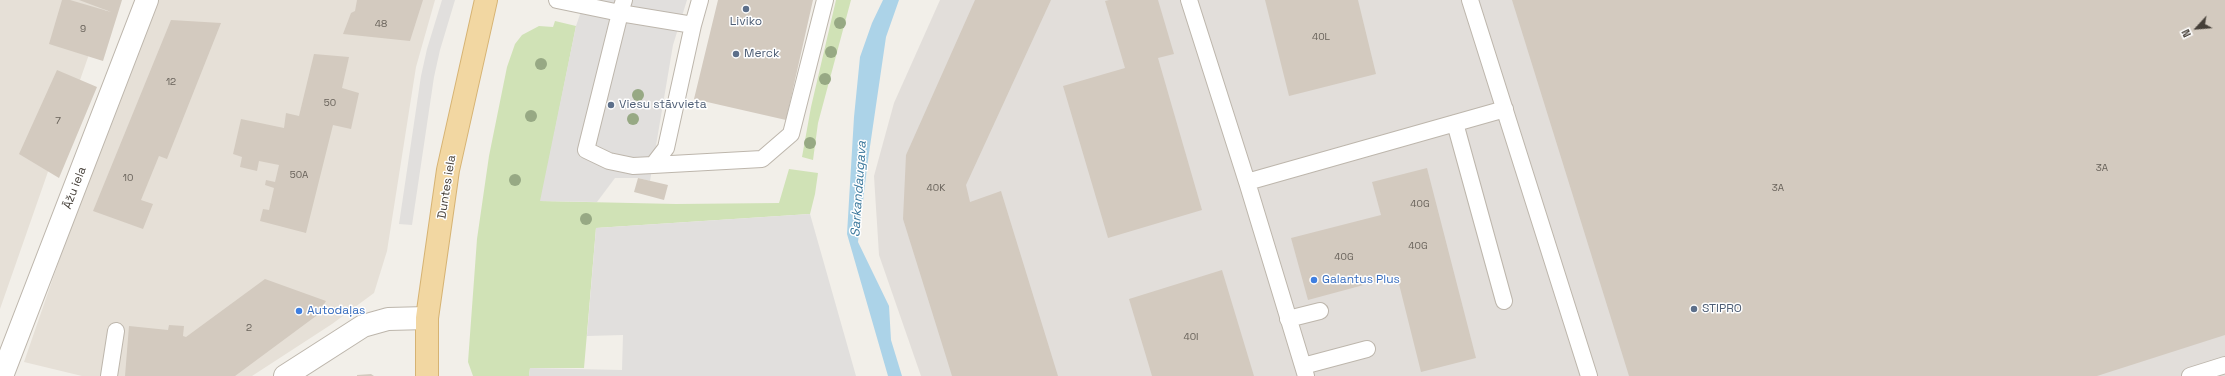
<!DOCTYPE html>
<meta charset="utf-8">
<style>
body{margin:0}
#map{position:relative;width:2225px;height:376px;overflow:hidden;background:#f2efe9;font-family:"Space Grotesk",sans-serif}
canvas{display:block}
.north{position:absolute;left:2177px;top:8px;width:40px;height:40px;-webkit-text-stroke:3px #fff;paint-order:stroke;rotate:244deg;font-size:11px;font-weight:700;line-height:16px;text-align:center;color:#453f38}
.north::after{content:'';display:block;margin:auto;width:14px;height:18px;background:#453f38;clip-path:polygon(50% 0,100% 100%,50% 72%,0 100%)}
</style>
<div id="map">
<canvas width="2225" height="376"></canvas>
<div class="north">N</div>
</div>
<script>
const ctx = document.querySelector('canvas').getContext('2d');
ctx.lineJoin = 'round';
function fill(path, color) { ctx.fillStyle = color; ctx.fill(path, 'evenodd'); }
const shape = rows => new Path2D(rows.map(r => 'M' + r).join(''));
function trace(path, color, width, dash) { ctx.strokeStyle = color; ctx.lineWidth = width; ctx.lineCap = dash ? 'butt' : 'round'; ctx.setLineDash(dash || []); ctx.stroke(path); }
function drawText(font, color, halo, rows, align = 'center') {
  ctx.font = font + ' "Space Grotesk",sans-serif'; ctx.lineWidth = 3; ctx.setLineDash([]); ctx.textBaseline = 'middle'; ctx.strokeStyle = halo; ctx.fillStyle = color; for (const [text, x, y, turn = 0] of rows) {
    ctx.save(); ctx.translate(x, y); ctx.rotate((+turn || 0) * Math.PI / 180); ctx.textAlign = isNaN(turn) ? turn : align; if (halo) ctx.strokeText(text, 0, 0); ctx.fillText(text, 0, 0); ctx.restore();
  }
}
const residential = shape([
 [0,0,108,0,0,309],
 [149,0,435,0,416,67,387,251,374,293,332,324,252,376,82,376,24,362]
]);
const industrial = shape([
 [940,0,2225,0,2225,376,921,376,879,255,874,176,894,103]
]);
const green = shape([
 [836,0,851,0,818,123,813,160,802,157,811,107],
 [555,21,576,26,541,201,676,204,779,203,789,169,818,173,815,194,810,214,596,228,584,368,530,368,529,376,473,376,468,362,477,239,489,156,507,67,515,44,522,35,539,26,553,27]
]);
const parking = shape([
 [442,0,455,0,440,50,434,77,412,225,399,224,421,76,427,49],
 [585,0,687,0,673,45,650,181,638,178,615,178,597,202,540,201,576,26],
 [810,214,856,376,529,376,530,368,622,370,623,335,587,336,596,228]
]);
const water = shape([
 [883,0,899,0,886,37,868,160,858,242,889,306,891,340,902,376,888,376,847,234,854,117,860,57,872,23]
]);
const building = shape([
 [62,0,70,0,111,12,79,0,122,0,103,61,49,44],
 [357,0,423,0,410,41,343,34,351,13,355,11],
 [718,0,813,0,786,120,694,99],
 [975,0,1051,0,966,185,970,202,1001,191,1058,376,952,376,903,219,906,155],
 [1109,0,1158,0,1174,54,1158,58,1202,210,1108,238,1063,86,1125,68,1105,1],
 [1265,0,1358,0,1376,74,1289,96],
 [1512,0,2225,0,2225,335,2097,376,1629,376],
 [171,20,221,23,167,159,159,156,141,200,153,204,143,229,93,211],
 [314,54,349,57,342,88,359,93,351,129,333,125,306,233,260,221,263,209,269,210,274,188,265,185,266,180,275,182,279,165,259,161,257,171,240,167,242,157,233,154,241,119,284,128,286,113,299,116],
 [57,70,97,87,59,178,19,154],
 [1427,168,1476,358,1421,372,1397,276,1308,300,1291,238,1381,215,1372,182],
 [638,178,668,185,664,200,634,192],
 [1222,270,1254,376,1152,376,1129,299],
 [265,279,326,301,316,316,235,376,125,376,129,326,168,330,169,325,184,326,183,336,186,337],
 [371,374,374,376,357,376,357,375]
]);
const service = shape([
 [557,0,620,13,693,25,666,148,653,165,633,166,609,161,586,150,620,13,624,0],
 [1189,0,1247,182],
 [1470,0,1589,376],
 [693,25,700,0],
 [1455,123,1504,301],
 [653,165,762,159,791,134,825,0],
 [1288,319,1320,311],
 [1303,366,1367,349],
 [109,376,116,331],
 [1306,376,1247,182,1505,109],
 [2190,376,2225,365]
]);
const minor = shape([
 [2,376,147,0],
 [285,376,363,326,388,319,427,318]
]);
const primary = shape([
 [427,376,427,318,448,170,486,0]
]);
const trees = [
 [840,23],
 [831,52],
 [541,64],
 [825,79],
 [638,95],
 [531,116],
 [633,119],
 [810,143],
 [515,180],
 [586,219]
];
const markers = [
 [746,9,4,"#5c6f8a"],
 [736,54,4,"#5c6f8a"],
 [611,105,4,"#5c6f8a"],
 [1314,280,4,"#3f7fe0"],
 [1694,309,4,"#5c6f8a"],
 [299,311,4,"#3f7fe0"]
];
const numberNames = [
 ["48",381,24],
 ["9",83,29],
 ["40L",1321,37],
 ["12",171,82],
 ["50",330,103],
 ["7",58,121],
 ["3A",2102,168],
 ["50A",299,175],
 ["10",128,178],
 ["40K",936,188],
 ["3A",1778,188],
 ["40G",1420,204],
 ["40G",1418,246],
 ["40G",1344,257],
 ["2",249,328],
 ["40I",1191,337]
];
const serviceNames = [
 ["Liviko",746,22,"center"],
 ["Merck",744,54],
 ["Viesu stāvvieta",619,105],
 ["STIPRO",1702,309]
];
const streetNames = [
 ["Duntes iela",447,187,-81],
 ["Āžu iela",75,188,-69]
];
const shopNames = [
 ["Galantus Plus",1322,280],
 ["Autodaļas",307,311]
];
const waterNames = [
 ["Sarkandaugava",859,189,-86]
];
fill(residential, '#e6e0d7');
fill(industrial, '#e2deda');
fill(green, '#d0e2b6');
fill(parking, '#e1dfdd');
fill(water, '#acd3e8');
fill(building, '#d3cabf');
trace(service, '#bdb6ac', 18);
trace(minor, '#bdb6ac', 24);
trace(primary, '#d6b373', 24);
trace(service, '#fff', 16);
trace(minor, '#fff', 22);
trace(primary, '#f2d7a2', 22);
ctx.fillStyle = '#97a984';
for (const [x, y] of trees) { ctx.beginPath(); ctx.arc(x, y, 6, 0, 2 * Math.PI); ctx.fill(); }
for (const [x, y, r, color] of markers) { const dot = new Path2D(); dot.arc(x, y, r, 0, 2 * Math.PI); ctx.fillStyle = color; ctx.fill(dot); trace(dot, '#fff', 1.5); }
drawText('10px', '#68625a', null, numberNames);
drawText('12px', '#4e5e75', '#fff', serviceNames, 'left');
drawText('12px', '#453f38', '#fff', streetNames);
drawText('12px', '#366cbe', '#fff', shopNames, 'left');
drawText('italic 13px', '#3c799d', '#fff', waterNames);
</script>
